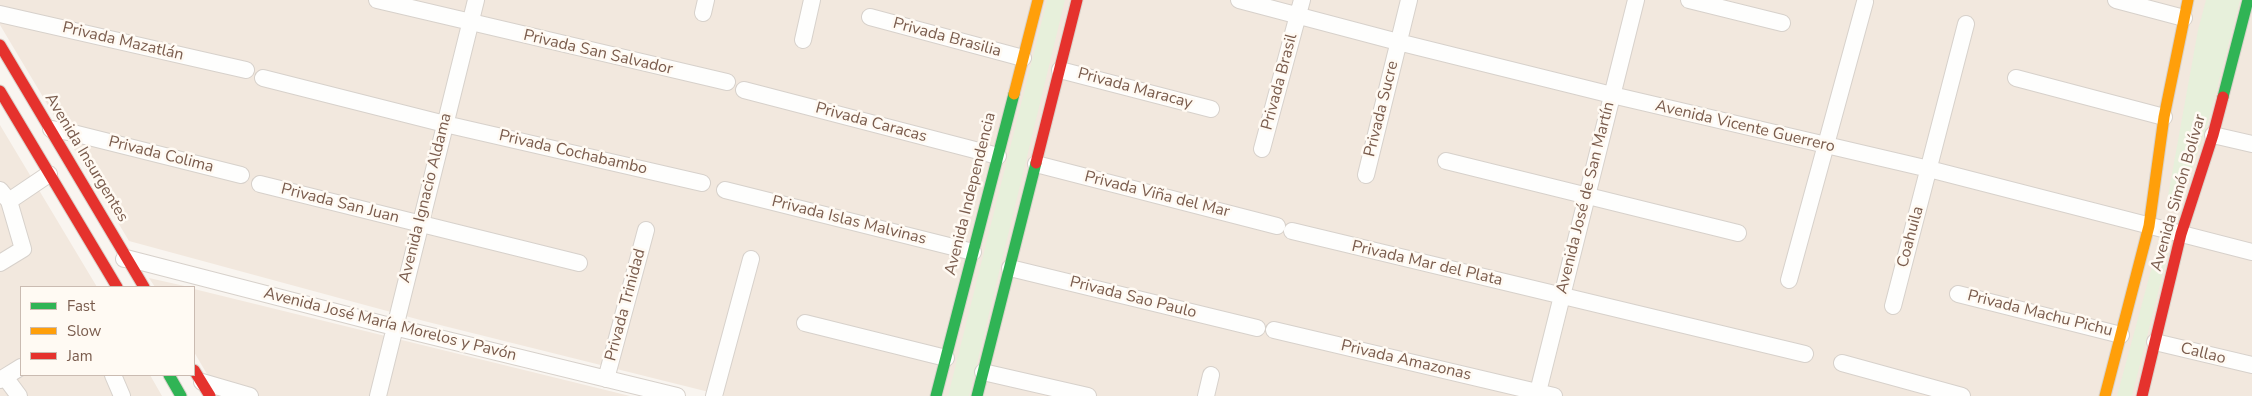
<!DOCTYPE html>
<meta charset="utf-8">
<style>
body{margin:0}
#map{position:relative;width:2252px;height:396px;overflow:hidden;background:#f9f5f0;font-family:"Nunito Sans",sans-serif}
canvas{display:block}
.legend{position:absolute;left:20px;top:286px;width:175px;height:90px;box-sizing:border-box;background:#fffaf3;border:1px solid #cabbb1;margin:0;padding:6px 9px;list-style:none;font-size:15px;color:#7a5c4d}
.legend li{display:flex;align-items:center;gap:10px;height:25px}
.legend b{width:25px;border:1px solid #cabbb1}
</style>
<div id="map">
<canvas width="2252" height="396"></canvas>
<ul class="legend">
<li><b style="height:6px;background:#30b455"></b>Fast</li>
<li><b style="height:6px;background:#ff9f0a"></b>Slow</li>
<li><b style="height:6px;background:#e5322d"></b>Jam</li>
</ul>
</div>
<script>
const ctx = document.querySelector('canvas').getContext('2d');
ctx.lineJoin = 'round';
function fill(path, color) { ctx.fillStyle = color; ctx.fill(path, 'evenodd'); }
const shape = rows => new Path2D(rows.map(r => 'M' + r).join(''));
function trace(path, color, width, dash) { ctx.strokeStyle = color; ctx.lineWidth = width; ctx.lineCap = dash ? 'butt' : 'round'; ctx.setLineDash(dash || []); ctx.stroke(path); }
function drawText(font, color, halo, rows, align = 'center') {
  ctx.font = font + ' "Nunito Sans",sans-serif'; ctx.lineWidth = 5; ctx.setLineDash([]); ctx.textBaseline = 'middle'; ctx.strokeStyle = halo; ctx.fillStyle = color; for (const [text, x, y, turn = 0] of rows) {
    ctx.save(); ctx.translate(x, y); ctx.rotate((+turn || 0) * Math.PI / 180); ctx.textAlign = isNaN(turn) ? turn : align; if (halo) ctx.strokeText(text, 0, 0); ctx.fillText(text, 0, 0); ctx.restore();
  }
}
const residential = shape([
 [0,0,2252,0,2252,396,725,396,424,321,129,241,0,25],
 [0,125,97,287,21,287,21,375,150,375,162,396,0,396],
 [149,278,189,287,155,287],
 [194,289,630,396,220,396,194,352]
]);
const green = shape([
 [1047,0,1065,0,969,396,948,396],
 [2206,0,2240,0,2207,126,2177,212,2166,207,2198,30],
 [2160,237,2172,237,2132,396,2117,396]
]);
const street = shape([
 [377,0,727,82],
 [1239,0,1398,42,1612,95,1929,169,2252,252],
 [1689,0,1782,23],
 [2116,0,2184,18],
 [703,13,706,0],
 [0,14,246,70],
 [870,17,1023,58],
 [803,40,812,0],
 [1060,70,1211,109],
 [263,78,445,124,702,183],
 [2016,78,2164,117],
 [744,90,998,156],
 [51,129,69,132,241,175],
 [2213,135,2252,144],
 [1262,149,1302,0],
 [1446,161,1738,233],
 [1036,164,1277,226],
 [1366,175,1409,0],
 [260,184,579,263],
 [0,190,9,201,23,249,0,263],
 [725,190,973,252],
 [9,201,49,174],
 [1292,231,1805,354],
 [124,259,126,258,394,327,677,396],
 [1010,268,1257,328],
 [1789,280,1865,2],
 [1958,294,2121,335],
 [1893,306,1966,24],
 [805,323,946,358],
 [1274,330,1554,396],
 [2155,342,2252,365],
 [1842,363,1962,396],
 [983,372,1088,396],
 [113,375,122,396],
 [5,377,19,396],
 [606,379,646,230],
 [0,380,21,367],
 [202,382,250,396],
 [378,396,476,0],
 [714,396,751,259],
 [1206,396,1211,375],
 [1537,396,1636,0]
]);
const fast = shape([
 [2223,97,2248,0],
 [169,375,181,396],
 [936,396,1014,94],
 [977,396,1036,163]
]);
const slow = shape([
 [1014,94,1038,0],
 [2105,396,2149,226,2164,117,2188,0]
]);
const jam = shape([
 [0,45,144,287],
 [0,91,117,287],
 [1036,163,1077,0],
 [194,370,210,396],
 [2142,396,2181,234,2213,135,2223,97]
]);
const streetNames = [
 ["Privada Brasilia",947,38,15],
 ["Privada Mazatlán",123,42,13],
 ["Privada San Salvador",598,53,13],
 ["Privada Brasil",1280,82,-75],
 ["Privada Maracay",1135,89,15],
 ["Privada Sucre",1382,109,-76],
 ["Privada Caracas",871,123,15],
 ["Avenida Vicente Guerrero",1745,127,13],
 ["Privada Cochabambo",573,153,13],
 ["Privada Colima",161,155,14],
 ["Avenida Insurgentes",86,158,59],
 ["Avenida Simón Bolívar",2179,193,-74],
 ["Avenida Independencia",971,194,-76],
 ["Privada Viña del Mar",1157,195,14],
 ["Avenida Ignacio Aldama",426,198,-76],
 ["Avenida José de San Martín",1586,198,-76],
 ["Privada San Juan",340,204,14],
 ["Privada Islas Malvinas",849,221,14],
 ["Coahuila",1911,237,-75],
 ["Privada Mar del Plata",1427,264,13],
 ["Privada Sao Paulo",1133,298,14],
 ["Privada Trinidad",626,305,-75],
 ["Privada Machu Pichu",2040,314,14],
 ["Avenida José María Morelos y Pavón",390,325,14],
 ["Callao",2203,354,14],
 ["Privada Amazonas",1406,361,13]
];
fill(residential, '#f2e8de');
fill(green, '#e7f0db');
trace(street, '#d7d1cb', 18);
trace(fast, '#d9d2cb', 13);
trace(slow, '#d9d2cb', 13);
trace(jam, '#d9d2cb', 13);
trace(street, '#fefefd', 16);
trace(fast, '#30b455', 11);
trace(slow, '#ff9f0a', 11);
trace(jam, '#e5322d', 11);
drawText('16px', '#7a5c4d', '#fffaf3', streetNames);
</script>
